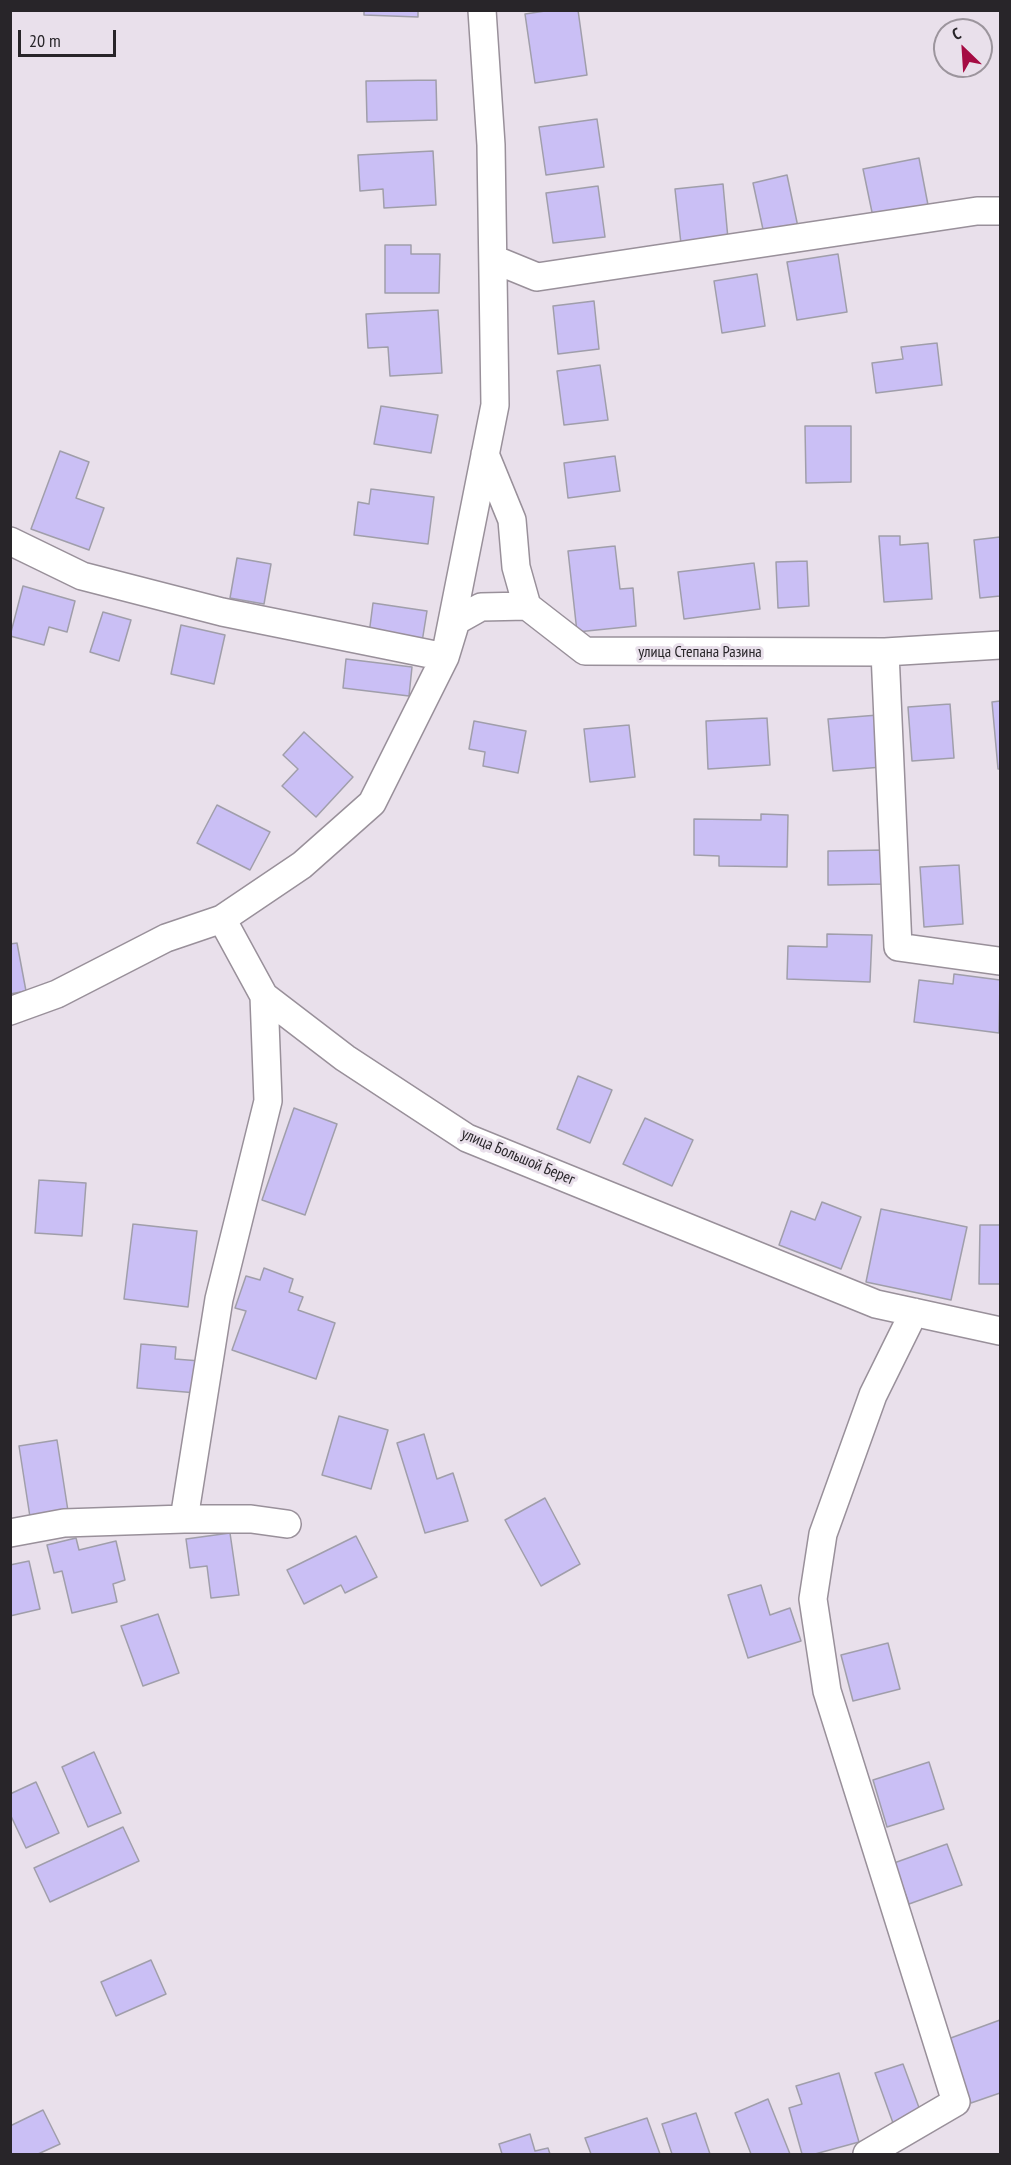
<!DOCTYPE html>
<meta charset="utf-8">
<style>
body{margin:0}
#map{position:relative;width:1011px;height:2165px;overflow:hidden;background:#e9e0eb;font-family:"PT Sans Narrow",sans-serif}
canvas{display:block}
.frame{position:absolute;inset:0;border:12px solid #282529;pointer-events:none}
.north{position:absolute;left:933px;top:18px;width:60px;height:60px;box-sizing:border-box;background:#e9e0eb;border:2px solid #9c959d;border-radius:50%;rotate:335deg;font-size:16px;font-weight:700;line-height:24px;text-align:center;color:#282529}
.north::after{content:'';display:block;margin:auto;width:21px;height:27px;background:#a50c43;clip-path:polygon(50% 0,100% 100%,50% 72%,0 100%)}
.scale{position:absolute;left:18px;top:30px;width:98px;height:27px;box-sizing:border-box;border:3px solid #282529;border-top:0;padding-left:8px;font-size:18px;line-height:21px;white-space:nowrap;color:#282529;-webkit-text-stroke:4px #e9e0eb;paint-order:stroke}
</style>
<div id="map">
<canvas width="1011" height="2165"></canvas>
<div class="frame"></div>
<div class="north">С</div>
<div class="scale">20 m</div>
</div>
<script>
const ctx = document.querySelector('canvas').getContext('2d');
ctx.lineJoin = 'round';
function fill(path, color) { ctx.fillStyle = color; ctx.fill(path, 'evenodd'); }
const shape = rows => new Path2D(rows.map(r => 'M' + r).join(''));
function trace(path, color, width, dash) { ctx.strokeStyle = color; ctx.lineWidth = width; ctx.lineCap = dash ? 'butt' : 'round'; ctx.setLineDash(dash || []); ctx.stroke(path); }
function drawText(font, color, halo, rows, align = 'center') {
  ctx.font = font + ' "PT Sans Narrow",sans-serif'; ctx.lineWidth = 6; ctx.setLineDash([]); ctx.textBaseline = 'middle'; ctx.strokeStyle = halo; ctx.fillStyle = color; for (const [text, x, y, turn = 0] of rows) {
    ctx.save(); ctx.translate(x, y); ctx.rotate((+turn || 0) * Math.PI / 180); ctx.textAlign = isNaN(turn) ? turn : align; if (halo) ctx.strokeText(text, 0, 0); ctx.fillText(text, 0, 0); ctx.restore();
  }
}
const building = shape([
 [364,10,418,10,418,17,364,15,364,10],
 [552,10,578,10,587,75,535,83,525,14,552,10],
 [436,80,437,120,367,122,366,81,436,80],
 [597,119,604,167,546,175,539,127,597,119],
 [433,151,436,205,384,208,383,189,360,191,358,155,433,151],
 [919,158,928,205,873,217,863,169,919,158],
 [787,175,798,227,764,234,753,183,787,175],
 [723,184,728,239,681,244,675,189,723,184],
 [598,186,605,237,553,243,546,193,598,186],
 [385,245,411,245,411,254,440,254,439,293,385,293,385,245],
 [838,254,847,312,797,320,787,262,838,254],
 [757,274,765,326,722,333,714,281,757,274],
 [594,301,599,349,558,354,553,306,594,301],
 [438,310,442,373,390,376,388,347,368,348,366,314,438,310],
 [937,343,942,385,876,393,872,363,903,359,901,347,937,343],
 [600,365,608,420,564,425,557,371,600,365],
 [381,406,438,415,431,453,374,444,381,406],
 [805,426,851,426,851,482,806,483,805,426],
 [60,451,89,462,76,498,104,508,89,550,31,529,60,451],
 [615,456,620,491,568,498,564,463,615,456],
 [371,489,434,497,428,544,354,535,358,502,369,504,371,489],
 [879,536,900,536,900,545,928,543,932,599,884,602,879,536],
 [1000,537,1000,596,980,598,974,540,1000,537],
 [615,546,620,589,633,588,636,626,577,632,568,551,615,546],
 [237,558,271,564,264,604,230,598,237,558],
 [807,561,809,606,778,608,776,562,807,561],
 [754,563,760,609,684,619,678,572,754,563],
 [23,586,75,601,67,632,49,627,44,645,10,636,23,586],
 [373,603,427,611,422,642,369,634,373,603],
 [103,612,131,620,119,661,90,652,103,612],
 [181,625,225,635,214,684,171,674,181,625],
 [346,659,412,667,409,696,343,688,346,659],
 [1000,701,1000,769,998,769,992,702,1000,701],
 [950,704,954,758,912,761,908,707,950,704],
 [878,715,882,767,833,771,828,719,878,715],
 [767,718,770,765,708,769,706,721,767,718],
 [474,721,526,731,518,773,483,766,485,752,469,749,474,721],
 [629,725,635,777,590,782,584,729,629,725],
 [304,732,353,777,316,817,282,786,298,769,283,755,304,732],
 [217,805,270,832,250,870,197,843,217,805],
 [761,814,788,815,787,867,719,866,719,856,694,855,694,819,761,820,761,814],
 [884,850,884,884,828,885,828,851,884,850],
 [959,865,963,924,924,927,920,867,959,865],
 [827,934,872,935,870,982,787,979,788,946,827,947,827,934],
 [17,943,26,991,10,994,10,944,17,943],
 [954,974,1000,980,999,1033,914,1022,919,980,953,984,954,974],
 [578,1076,612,1090,590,1143,557,1129,578,1076],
 [294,1108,337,1124,305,1215,262,1200,294,1108],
 [645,1118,693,1140,672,1186,623,1164,645,1118],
 [39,1180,86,1183,82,1236,35,1233,39,1180],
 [822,1202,861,1217,841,1269,779,1245,791,1211,815,1220,822,1202],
 [881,1209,967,1227,951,1300,866,1282,881,1209],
 [133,1224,197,1231,188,1307,124,1299,133,1224],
 [980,1225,1000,1225,1000,1284,979,1284,980,1225],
 [264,1268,293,1279,289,1292,303,1297,298,1310,335,1323,316,1379,232,1350,246,1311,235,1308,246,1276,260,1280,264,1268],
 [141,1344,176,1347,175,1359,200,1361,197,1393,137,1388,141,1344],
 [339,1416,388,1430,371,1489,322,1475,339,1416],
 [424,1434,437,1479,453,1473,468,1521,425,1533,397,1443,424,1434],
 [57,1440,68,1511,30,1517,19,1446,57,1440],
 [545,1498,580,1564,541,1586,505,1520,545,1498],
 [230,1533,239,1595,211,1598,207,1566,190,1568,186,1539,230,1533],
 [356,1536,377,1577,345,1593,341,1585,304,1604,287,1570,356,1536],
 [76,1538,79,1550,116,1541,125,1580,113,1584,117,1602,72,1613,62,1571,54,1573,47,1545,76,1538],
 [29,1561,40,1609,10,1616,10,1565,29,1561],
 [761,1585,770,1615,790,1608,801,1641,748,1658,728,1595,761,1585],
 [158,1614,179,1673,143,1686,121,1626,158,1614],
 [888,1643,900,1689,853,1701,841,1655,888,1643],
 [94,1752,121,1813,88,1827,62,1767,94,1752],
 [929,1762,944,1809,887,1827,873,1780,929,1762],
 [36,1782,59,1833,26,1848,10,1814,10,1794,36,1782],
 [123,1827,139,1861,50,1902,34,1868,123,1827],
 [947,1844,962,1885,909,1904,894,1863,947,1844],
 [151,1960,166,1994,116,2016,101,1982,151,1960],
 [1000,2020,1000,2093,971,2103,948,2039,1000,2020],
 [903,2064,921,2113,893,2123,875,2073,903,2064],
 [839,2073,859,2142,815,2154,802,2154,789,2108,802,2104,796,2086,839,2073],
 [768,2099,790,2154,751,2154,735,2113,768,2099],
 [43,2110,60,2144,38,2154,10,2154,10,2126,43,2110],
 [696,2113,710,2154,672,2154,662,2124,696,2113],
 [647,2118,660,2154,591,2154,585,2138,647,2118],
 [530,2134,535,2151,548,2148,550,2154,502,2154,499,2144,530,2134]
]);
const street = shape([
 [493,259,537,277,977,211,1000,211],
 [485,454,512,520,516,567,527,606],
 [10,541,82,576,222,612,445,657,456,621,481,607,527,606,585,651,885,652,1000,645],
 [885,652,898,947,999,961],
 [222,919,302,865,372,803,445,657,495,405,491,145,482,10],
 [10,1011,57,994,166,938,222,919,264,996,345,1058,467,1138,876,1304,1000,1331],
 [184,1519,219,1299,268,1101,264,996],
 [10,1533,64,1523,184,1519,251,1519,287,1524],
 [867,2154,956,2102,827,1691,813,1599,823,1534,873,1395,914,1312]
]);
const streetNames = [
 ["улица Степана Разина",700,652],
 ["улица Большой Берег",518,1157,23]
];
fill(building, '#cabff5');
trace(building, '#a09eaa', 1.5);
trace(street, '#99909a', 30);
trace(street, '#fff', 27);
drawText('16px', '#282529', '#e9e0eb', streetNames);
</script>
